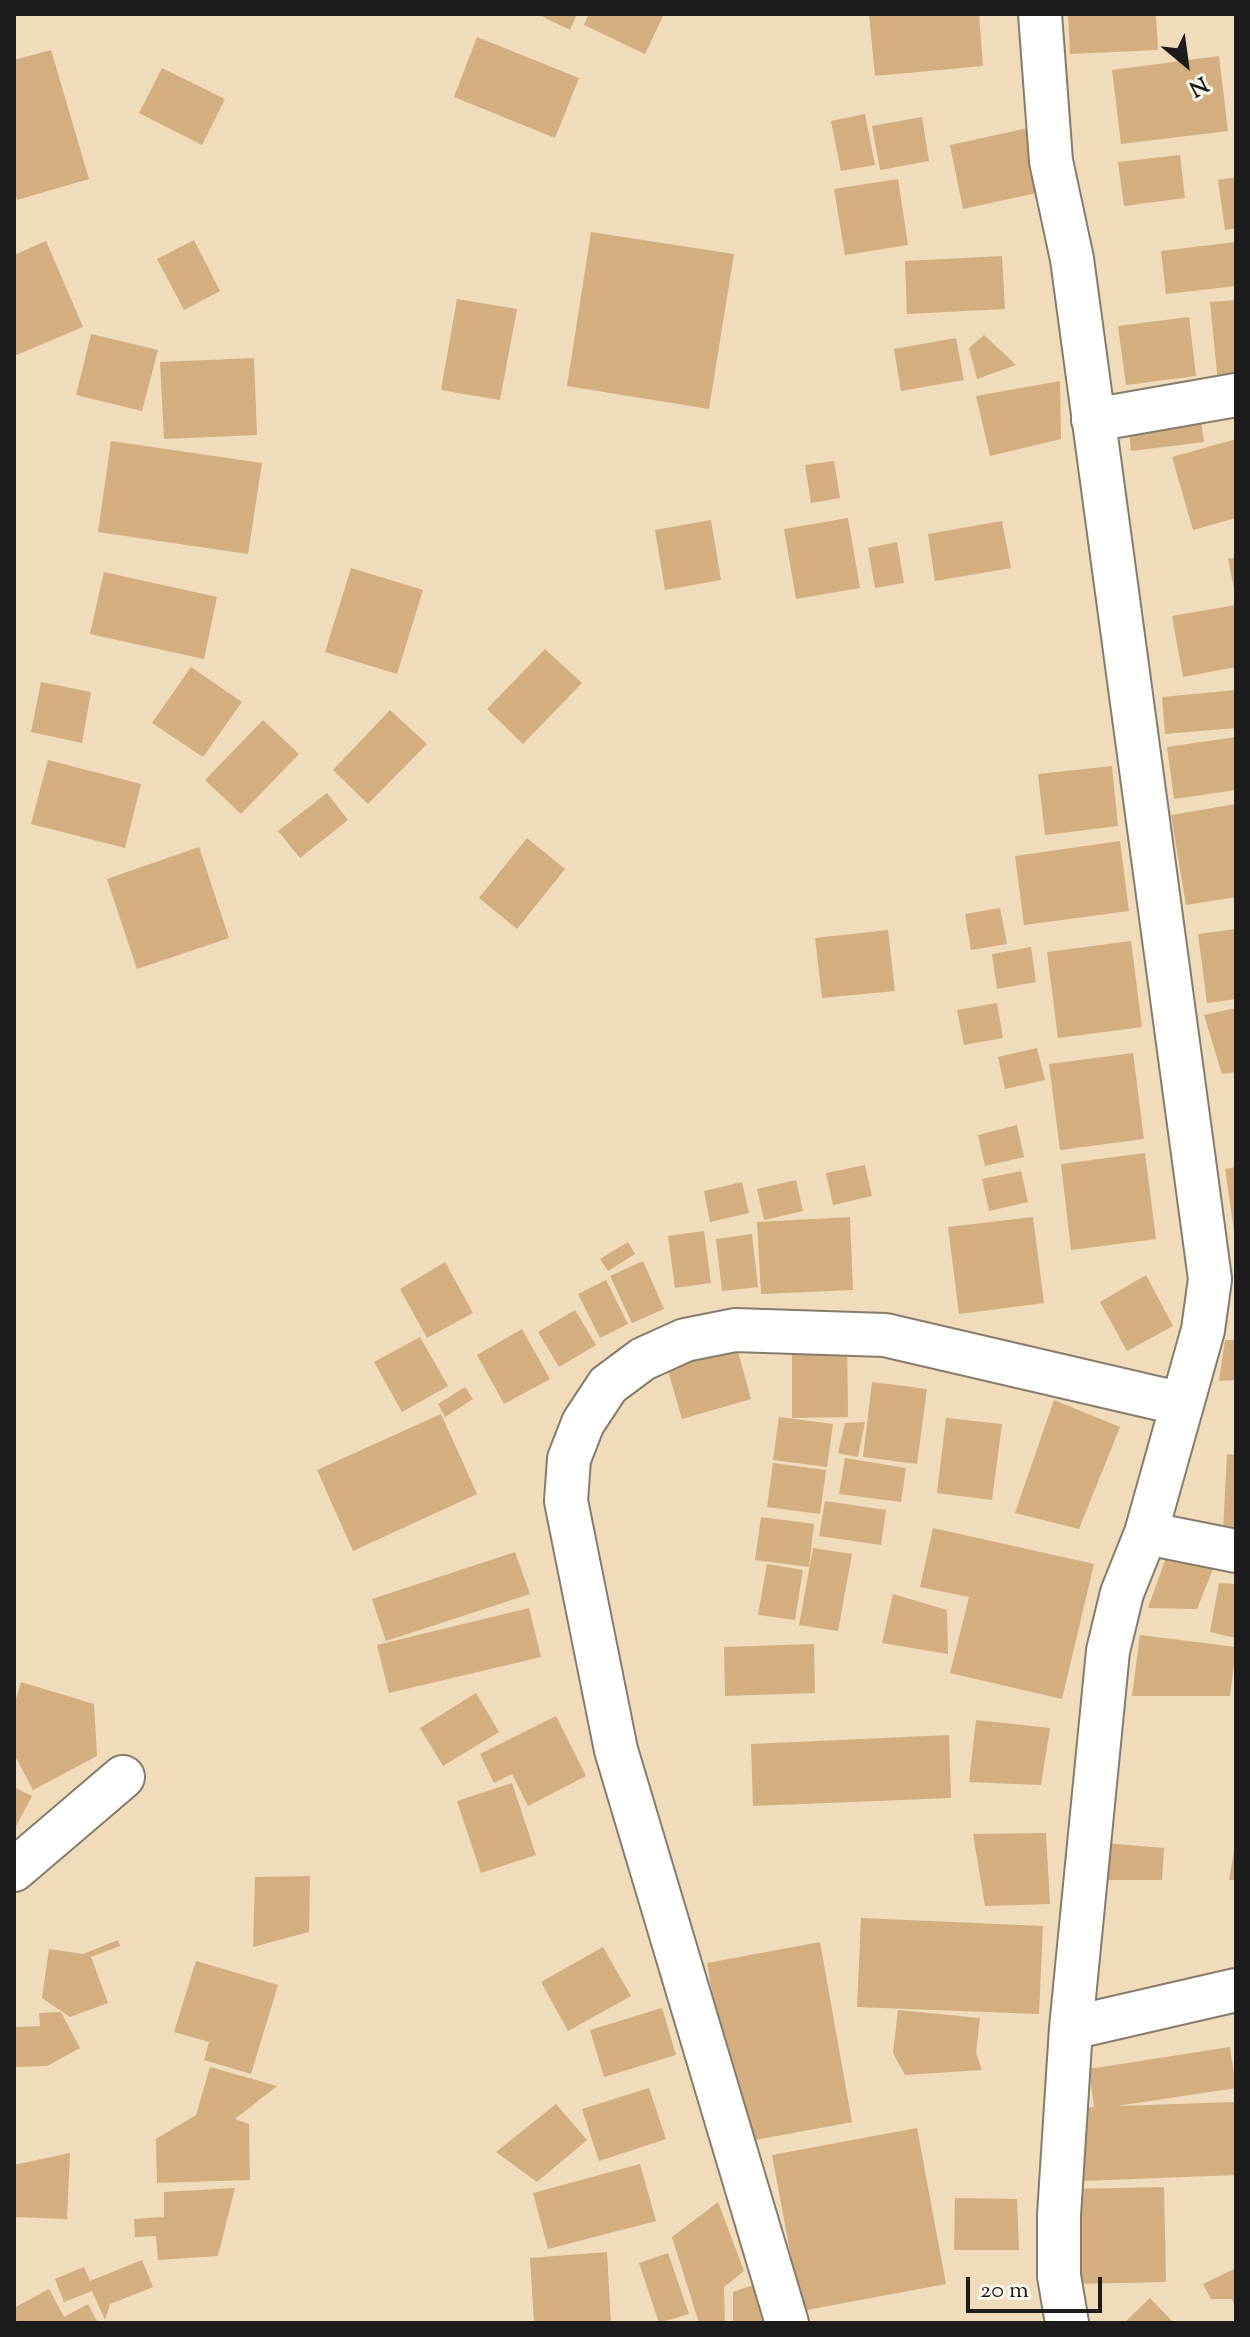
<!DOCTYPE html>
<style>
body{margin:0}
#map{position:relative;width:1250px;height:2337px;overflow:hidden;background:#f0dbba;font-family:"Sorts Mill Goudy",serif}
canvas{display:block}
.frame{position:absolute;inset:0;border:16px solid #1c1c1c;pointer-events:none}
.north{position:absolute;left:1146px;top:24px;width:80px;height:80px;-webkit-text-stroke:6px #fbf7ec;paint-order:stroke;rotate:151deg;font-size:22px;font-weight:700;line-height:32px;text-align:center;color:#1c1c1c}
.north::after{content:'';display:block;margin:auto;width:28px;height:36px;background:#1c1c1c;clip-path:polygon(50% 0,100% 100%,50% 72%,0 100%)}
.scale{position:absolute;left:966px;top:2277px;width:136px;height:36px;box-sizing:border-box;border:4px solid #1c1c1c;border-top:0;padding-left:10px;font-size:24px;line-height:28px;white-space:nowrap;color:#1c1c1c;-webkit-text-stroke:6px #fbf7ec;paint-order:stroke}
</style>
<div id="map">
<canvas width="1250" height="2337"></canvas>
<div class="frame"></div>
<div class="north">N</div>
<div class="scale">20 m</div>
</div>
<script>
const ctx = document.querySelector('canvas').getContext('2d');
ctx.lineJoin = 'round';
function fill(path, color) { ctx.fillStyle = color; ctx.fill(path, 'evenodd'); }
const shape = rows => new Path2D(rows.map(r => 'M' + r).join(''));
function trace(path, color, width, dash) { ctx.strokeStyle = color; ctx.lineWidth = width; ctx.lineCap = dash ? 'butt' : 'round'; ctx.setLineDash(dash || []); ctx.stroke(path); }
const building = shape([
 [537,14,577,14,570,30],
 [589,14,664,14,645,54,584,25],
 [869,14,979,14,983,66,875,76],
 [1068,14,1156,14,1158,50,1070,54],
 [477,37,579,78,555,138,454,97],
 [51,50,89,179,17,200,14,188,14,60],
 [1219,56,1228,131,1121,144,1112,70],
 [162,68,225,99,202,145,139,113],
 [865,114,875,165,841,171,831,121],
 [922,117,929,161,880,170,872,126],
 [1042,125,1055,189,963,209,950,145],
 [1180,155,1185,198,1124,206,1118,162],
 [1236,177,1236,228,1225,230,1218,180],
 [898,179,908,245,845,255,834,189],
 [591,232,734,254,709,409,567,386],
 [194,240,220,291,184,310,157,259],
 [46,241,83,327,14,356,14,255],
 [1236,242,1236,286,1166,294,1161,251],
 [1002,256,1005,309,907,314,905,261],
 [457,299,517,309,500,400,441,390],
 [1236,300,1236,376,1218,383,1210,302],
 [1189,317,1196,376,1126,385,1118,326],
 [91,334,158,350,142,411,76,395],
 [984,335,1016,365,977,379,969,348],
 [956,338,964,380,901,391,894,349],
 [254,358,257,435,164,439,160,362],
 [1060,381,1061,439,990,456,976,396],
 [1201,421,1204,442,1131,451,1129,432],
 [1236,439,1236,518,1193,530,1172,457],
 [111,441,262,463,248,554,98,532],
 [834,461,840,498,811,503,805,465],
 [848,518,860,588,796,599,784,529],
 [711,520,721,580,665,590,655,530],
 [1002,521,1011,568,935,581,928,534],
 [897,542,904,583,875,588,868,548],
 [1236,557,1236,593,1235,593,1228,559],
 [351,568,423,590,397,674,325,652],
 [104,572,217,597,204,659,90,634],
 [1236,605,1236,667,1183,677,1172,616],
 [545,649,582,683,523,744,487,709],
 [191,667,242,702,203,757,152,723],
 [41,682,91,692,82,743,31,732],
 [1236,690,1236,728,1165,734,1162,697],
 [390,710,427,744,368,804,333,770],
 [263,720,299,754,241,814,205,780],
 [1236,737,1236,790,1174,799,1167,747],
 [48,760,141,784,125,848,31,824],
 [1112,766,1118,826,1045,835,1038,774],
 [327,793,348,820,300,858,278,831],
 [1236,804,1236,897,1186,905,1171,815],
 [527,838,565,869,517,929,479,898],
 [1120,841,1129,911,1024,925,1015,856],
 [199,847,229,938,137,969,107,879],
 [1000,908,1007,944,971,950,965,914],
 [1236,929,1236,999,1207,1003,1198,934],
 [888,930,895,991,822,998,815,938],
 [1131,941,1142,1027,1058,1038,1047,952],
 [1031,947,1036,982,997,989,992,954],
 [997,1003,1003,1038,964,1045,957,1010],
 [1236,1008,1236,1072,1222,1074,1204,1015],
 [1037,1048,1045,1080,1005,1089,998,1057],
 [1133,1053,1144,1139,1060,1150,1049,1064],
 [1017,1125,1024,1157,985,1166,978,1135],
 [1145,1153,1156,1239,1071,1250,1061,1164],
 [865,1165,872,1196,833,1205,826,1173],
 [1236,1167,1236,1231,1234,1231,1225,1169],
 [1021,1171,1028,1202,989,1211,982,1179],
 [796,1180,803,1211,764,1220,757,1189],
 [742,1182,749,1213,710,1222,704,1191],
 [850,1217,853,1290,761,1294,757,1222],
 [1033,1217,1044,1303,959,1314,948,1227],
 [704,1231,711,1283,675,1288,668,1236],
 [752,1234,758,1287,722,1291,716,1239],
 [628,1242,635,1254,608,1271,600,1259],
 [643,1261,664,1309,632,1323,610,1276],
 [445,1262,473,1313,427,1338,400,1289],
 [1146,1275,1173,1326,1127,1351,1100,1302],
 [606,1280,628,1324,600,1338,578,1294],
 [575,1310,596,1345,559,1367,538,1332],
 [522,1329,550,1379,504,1404,477,1355],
 [420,1337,448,1386,402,1412,374,1362],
 [734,1337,751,1399,682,1419,664,1357],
 [1225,1340,1236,1340,1236,1380,1219,1381],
 [847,1341,848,1417,792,1418,792,1342],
 [872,1382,927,1389,917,1464,863,1457],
 [465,1387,473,1399,445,1417,438,1404],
 [1054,1400,1120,1427,1079,1529,1015,1513],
 [441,1414,477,1494,353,1551,317,1470],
 [779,1417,833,1424,827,1467,773,1460],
 [946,1418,1002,1424,992,1500,937,1493],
 [865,1422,858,1457,838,1453,845,1423],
 [1227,1454,1236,1455,1236,1532,1223,1531],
 [845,1458,906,1468,901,1502,839,1494],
 [773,1463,826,1470,820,1514,767,1507],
 [825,1501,886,1510,881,1545,819,1536],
 [761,1517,814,1524,809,1567,755,1560],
 [933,1528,1094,1564,1062,1699,950,1673,969,1597,920,1587],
 [813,1548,852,1554,838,1631,799,1625],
 [515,1552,530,1594,386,1641,372,1599],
 [1168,1552,1215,1564,1197,1609,1148,1608],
 [767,1564,803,1570,795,1620,758,1615],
 [1219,1583,1236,1584,1236,1638,1210,1632],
 [893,1594,947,1610,948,1654,882,1643],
 [529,1608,541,1657,389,1693,377,1645],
 [1140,1635,1236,1647,1230,1696,1132,1696],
 [814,1644,815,1693,725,1696,724,1647],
 [21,1682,94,1704,97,1756,33,1790,14,1754,14,1706],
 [476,1693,499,1732,443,1766,420,1728],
 [556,1716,586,1776,528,1806,512,1774,494,1783,480,1754],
 [976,1720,1050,1728,1041,1785,969,1782],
 [949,1735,951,1798,753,1806,751,1744],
 [512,1783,536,1855,481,1873,457,1801],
 [14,1787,32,1796,14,1830],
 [1046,1833,1050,1904,985,1906,973,1834],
 [1105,1843,1164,1848,1162,1880,1105,1880],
 [1234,1851,1236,1880,1229,1880],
 [310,1876,309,1932,253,1947,255,1877],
 [861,1918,1043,1926,1039,2014,857,2007],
 [118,1940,120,1946,91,1957,108,2003,70,2017,42,1998,49,1949,83,1954],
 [820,1942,852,2122,739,2143,707,1963],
 [603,1947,631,1996,568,2031,541,1982],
 [196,1961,278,1985,251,2074,204,2060,209,2042,174,2032],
 [662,2008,676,2055,604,2077,590,2030],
 [898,2010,980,2018,976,2053,982,2070,905,2075,893,2053],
 [61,2012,80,2048,47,2066,14,2067,14,2027,40,2026,39,2013],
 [1230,2047,1236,2088,1117,2106,1236,2102,1236,2175,1083,2181,1081,2108,1094,2107,1089,2069],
 [210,2067,277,2086,235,2119,249,2124,250,2180,157,2183,156,2139,196,2115],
 [649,2088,666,2139,599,2161,582,2109],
 [556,2104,587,2140,537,2182,496,2152],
 [917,2128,946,2284,801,2311,772,2155],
 [70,2153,67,2219,14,2217,14,2165],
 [640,2164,656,2221,548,2249,533,2193],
 [1164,2187,1166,2282,1073,2284,1071,2189],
 [235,2188,218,2256,158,2260,156,2236,135,2237,134,2219,164,2217,164,2192],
 [955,2198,1017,2199,1019,2250,954,2250],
 [718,2202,744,2271,724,2287,725,2323,699,2323,672,2237],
 [607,2252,611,2323,534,2323,530,2258],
 [668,2253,689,2314,659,2323,639,2263],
 [142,2260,153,2287,110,2304,105,2320,92,2291,64,2302,55,2279,84,2267,90,2281],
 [1236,2268,1236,2309,1232,2299,1211,2299,1203,2284],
 [762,2282,773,2317,756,2323,733,2323,733,2292],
 [49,2289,64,2317,88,2304,98,2323,17,2323,14,2308],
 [1150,2298,1174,2323,1124,2323]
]);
const street = shape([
 [1040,14,1051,161,1072,259,1210,1279,1203,1330,1146,1533,1122,1593,1108,1651,1071,2028,1059,2215,1059,2276,1067,2323],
 [1093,420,1236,395],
 [1146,1533,1236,1551],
 [14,1870,123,1777],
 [1071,2028,1236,1990],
 [787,2323,616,1750,566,1501,569,1459,583,1423,608,1385,643,1359,685,1340,735,1330,885,1335,1182,1404]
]);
fill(building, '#d4ae7f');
trace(street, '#867c6b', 46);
trace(street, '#fff', 42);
</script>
